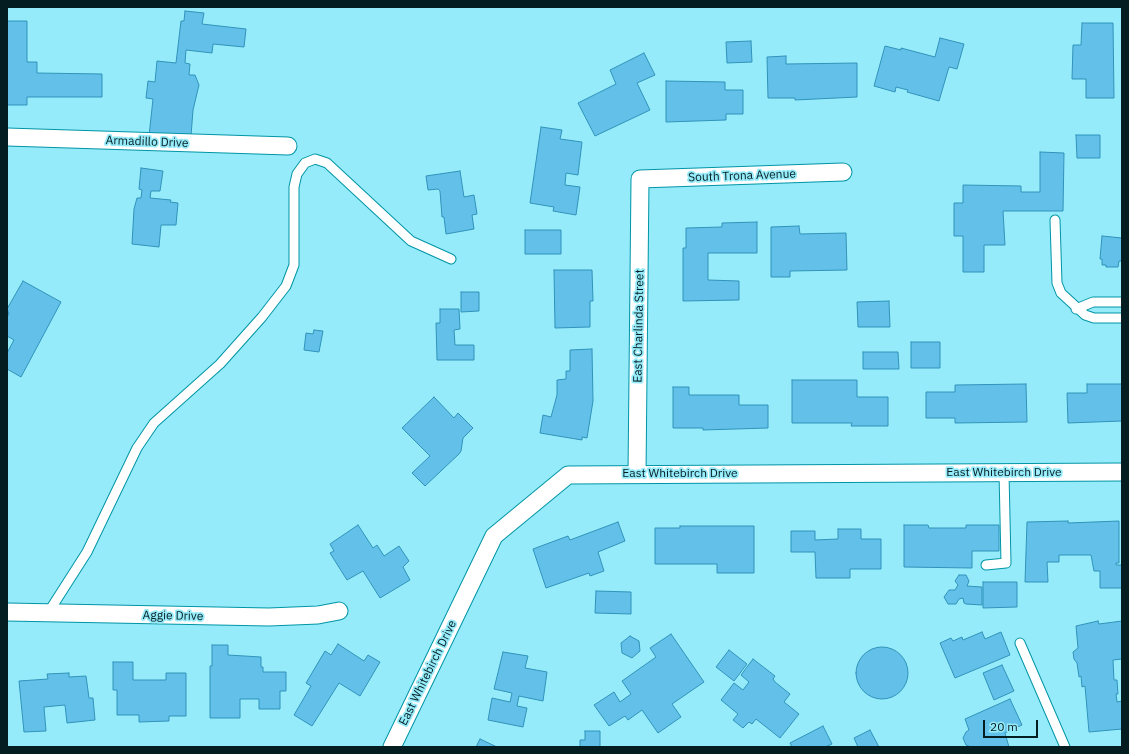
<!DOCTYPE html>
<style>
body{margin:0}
#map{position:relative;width:1129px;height:754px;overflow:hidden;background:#95ebf9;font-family:"IBM Plex Sans",sans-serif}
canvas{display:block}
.frame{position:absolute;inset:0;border:8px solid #041d21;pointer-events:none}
.scale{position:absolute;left:983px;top:720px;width:55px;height:18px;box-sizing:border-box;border:2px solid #041d21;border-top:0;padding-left:5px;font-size:12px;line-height:14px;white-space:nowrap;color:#041d21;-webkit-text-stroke:3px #95ebf9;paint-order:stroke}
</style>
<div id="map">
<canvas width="1129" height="754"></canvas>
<div class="frame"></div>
<div class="scale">20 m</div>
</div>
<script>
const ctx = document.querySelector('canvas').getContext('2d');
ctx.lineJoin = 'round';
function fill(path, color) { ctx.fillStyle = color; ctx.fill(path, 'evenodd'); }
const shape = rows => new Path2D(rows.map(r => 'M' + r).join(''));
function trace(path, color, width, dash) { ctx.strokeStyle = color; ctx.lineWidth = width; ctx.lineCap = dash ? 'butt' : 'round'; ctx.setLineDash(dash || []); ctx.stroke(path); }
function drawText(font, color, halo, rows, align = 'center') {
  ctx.font = font + ' "IBM Plex Sans",sans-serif'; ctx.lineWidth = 3.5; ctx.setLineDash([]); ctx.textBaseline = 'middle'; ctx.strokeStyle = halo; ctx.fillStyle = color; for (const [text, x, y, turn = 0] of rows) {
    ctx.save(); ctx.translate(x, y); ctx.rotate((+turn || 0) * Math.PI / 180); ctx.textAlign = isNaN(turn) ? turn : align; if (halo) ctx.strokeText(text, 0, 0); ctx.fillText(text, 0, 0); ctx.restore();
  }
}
const building = shape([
 [185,11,204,13,202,24,246,29,244,47,213,44,212,53,186,50,185,63,190,64,189,75,195,75,199,85,193,110,191,136,149,136,153,99,146,98,148,81,155,82,157,61,176,63,181,21,184,21,185,11],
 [7,21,27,21,27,62,37,62,37,73,102,74,102,97,27,97,27,105,7,105,7,21],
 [1082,23,1113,23,1114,98,1086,98,1086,79,1072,79,1073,45,1081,45,1082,23],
 [940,38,964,44,957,69,949,67,939,101,907,92,908,90,896,87,895,92,874,86,885,46,901,50,901,48,935,57,940,38],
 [751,41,752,62,727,63,726,42,751,41],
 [644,53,655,75,637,83,650,110,595,136,578,103,616,84,610,70,644,53],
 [786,56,786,64,857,63,857,97,795,100,795,98,768,98,767,57,786,56],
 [666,81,725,82,725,90,743,90,743,114,726,114,726,120,666,122,666,81],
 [541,127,562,130,560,139,582,142,578,175,566,173,565,185,580,187,576,215,553,211,554,207,530,203,541,127],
 [1076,135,1100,135,1100,158,1077,158,1076,135],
 [1040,152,1064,153,1063,211,1003,211,1005,245,984,245,984,272,963,272,963,236,954,236,954,203,963,203,963,185,1021,186,1021,192,1040,192,1040,152],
 [141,168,163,171,160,191,151,191,150,198,171,200,170,202,178,203,176,225,161,225,159,247,132,244,134,209,137,198,141,198,142,190,139,189,141,168],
 [460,171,464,197,474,195,477,214,472,215,474,229,446,234,444,217,442,217,440,191,438,189,428,190,426,176,460,171],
 [757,222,757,253,708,253,708,280,739,281,739,300,683,301,683,248,686,248,686,228,722,227,722,223,757,222],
 [799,226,800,234,846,233,847,270,790,271,790,277,771,277,771,227,799,226],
 [525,230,561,230,561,254,525,254,525,230],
 [1102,236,1122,238,1122,261,1119,261,1118,267,1106,267,1106,265,1102,265,1102,259,1100,259,1102,236],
 [554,270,592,270,593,301,590,301,590,327,555,328,554,270],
 [23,281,61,302,21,377,7,369,7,353,14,340,7,336,7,317,9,314,7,309,23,281],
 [461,292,479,292,479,311,461,312,461,292],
 [889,301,890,327,858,327,857,302,889,301],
 [440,309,459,309,460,329,454,330,455,345,474,345,474,360,437,360,436,323,440,323,440,309],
 [314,330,323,331,319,352,304,350,306,333,313,334,314,330],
 [911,342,940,342,940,368,911,368,911,342],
 [592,349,593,401,587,438,582,437,582,440,540,433,543,415,551,417,557,395,557,380,566,379,566,371,570,371,570,350,592,349],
 [863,352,898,352,899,369,863,369,863,352],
 [792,380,857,380,857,397,888,397,888,426,851,426,852,423,792,423,792,380],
 [1026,384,1027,422,955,423,955,418,926,418,926,392,955,392,955,385,1026,384],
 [1087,384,1122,384,1122,421,1068,423,1067,393,1087,393,1087,384],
 [673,387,689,387,689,395,739,395,739,405,768,405,768,428,703,430,703,428,673,428,673,387],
 [434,397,454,418,458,413,473,428,463,438,461,451,459,454,425,486,412,473,430,456,402,428,434,397],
 [1068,521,1068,523,1119,521,1119,563,1116,563,1116,565,1122,565,1122,588,1100,588,1100,571,1094,571,1091,555,1059,555,1059,562,1047,562,1048,582,1025,582,1027,522,1068,521],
 [618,522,625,541,598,552,604,571,590,576,589,573,546,588,533,549,568,536,570,540,618,522],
 [358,525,373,548,377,545,384,556,399,546,409,561,403,567,410,580,380,598,363,571,347,580,330,553,334,551,330,544,358,525],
 [904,525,928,525,929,528,966,528,966,525,999,525,999,551,972,551,972,568,904,567,904,525],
 [680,526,754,526,754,573,717,573,717,564,655,564,655,528,680,528,680,526],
 [838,529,861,529,861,539,881,539,881,569,850,569,850,578,816,578,815,552,791,552,791,531,815,531,815,540,838,539,838,529],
 [959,575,966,575,969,581,967,586,982,587,982,605,966,604,964,603,963,598,959,599,956,604,948,604,944,597,949,590,955,590,958,585,955,581,959,575],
 [983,582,1017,582,1017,607,983,608,983,582],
 [596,591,631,592,631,614,595,613,596,591],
 [1098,621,1099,624,1122,621,1122,659,1113,660,1114,680,1117,680,1118,694,1116,694,1117,702,1122,701,1122,729,1089,732,1085,686,1082,687,1081,676,1079,677,1077,663,1074,659,1073,652,1078,648,1076,626,1098,621],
 [982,632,985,639,1001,632,1010,655,955,678,940,643,951,638,953,641,962,637,963,640,982,632],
 [671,634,704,682,672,704,681,717,658,733,642,710,628,720,625,716,609,726,594,705,614,692,620,702,631,694,622,681,656,657,650,648,671,634],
 [630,636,639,641,640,651,632,658,622,653,621,643,630,636],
 [338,644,364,661,368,655,380,662,360,696,339,683,312,726,294,715,311,686,306,683,325,651,331,655,338,644],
 [212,645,228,645,228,655,261,657,261,667,263,667,263,672,286,672,286,691,280,691,280,709,259,709,259,699,240,699,240,718,210,718,210,666,212,666,212,645],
 '856 673a26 26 0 1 1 52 0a26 26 0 1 1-52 0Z',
 [729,650,747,664,734,681,716,667,729,650],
 [503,652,528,656,525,668,547,672,543,701,519,696,517,706,527,708,523,727,488,720,492,698,510,702,512,693,494,689,503,652],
 [753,659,775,676,773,679,775,682,790,694,784,702,799,714,780,738,756,719,752,724,749,722,743,728,733,720,738,714,721,700,734,683,743,690,749,682,741,675,753,659],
 [113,662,133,662,133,680,166,680,166,673,186,673,186,716,169,716,169,721,139,722,139,715,117,715,117,690,113,690,113,662],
 [1002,665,1014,691,994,700,983,673,1002,665],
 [69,673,69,677,86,676,89,698,93,698,95,720,67,723,65,705,44,707,46,731,24,732,19,681,48,679,47,674,69,673],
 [1010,699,1022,725,1005,733,1009,747,971,747,966,745,963,738,966,732,969,730,965,719,1010,699],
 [823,726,832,744,825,747,792,747,790,743,823,726],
 [870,730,879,747,858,747,854,738,870,730],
 [585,731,600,731,600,747,580,747,580,740,585,740,585,731],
 [480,739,497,747,476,747,480,739]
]);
const service = shape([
 [1055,220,1057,283,1061,293,1085,315,1094,318,1122,318],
 [1076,309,1093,302,1122,302],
 [986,565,1006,563,1004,473],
 [48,613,87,552,137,448,154,423,220,364,262,317,286,286,294,265,294,187,297,174,305,163,315,159,327,163,411,241,451,259],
 [1020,643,1065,747]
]);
const minor = shape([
 [7,137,288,146],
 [637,474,640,179,843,172],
 [7,612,269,617,318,615,339,611],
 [392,747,494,536,568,475,1122,472]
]);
const streetNames = [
 ["Armadillo Drive",147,142,2],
 ["South Trona Avenue",742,176,-2],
 ["East Charlinda Street",639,326,-89],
 ["East Whitebirch Drive",1004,473],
 ["East Whitebirch Drive",680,474],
 ["Aggie Drive",173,616,1],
 ["East Whitebirch Drive",428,673,-64]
];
fill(building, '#63c0e9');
trace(building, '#3193ba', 1);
trace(service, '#0095a6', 11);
trace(minor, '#0095a6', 19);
trace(service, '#fff', 9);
trace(minor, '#fff', 17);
drawText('12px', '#041d21', '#95ebf9', streetNames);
</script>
